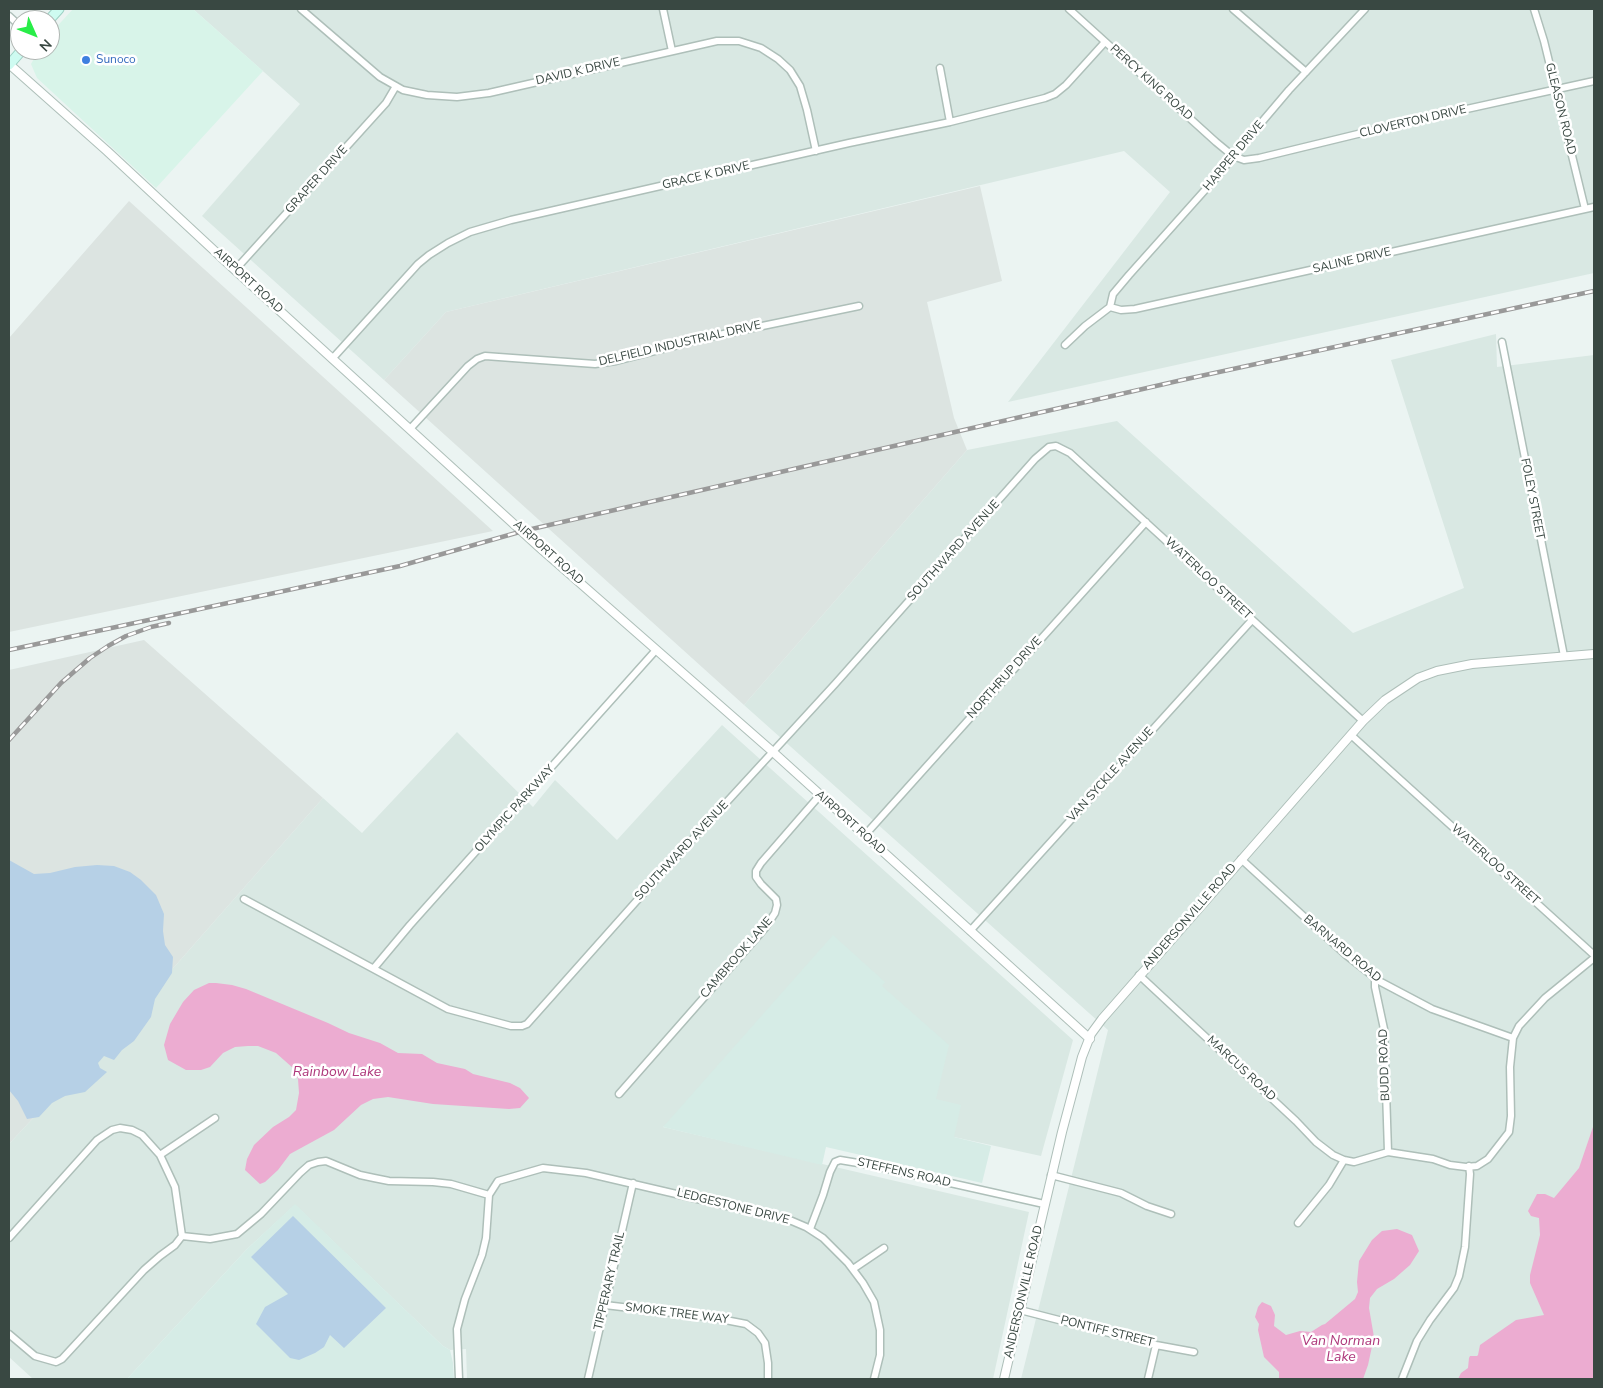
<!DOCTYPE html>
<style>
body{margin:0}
#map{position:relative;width:1603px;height:1388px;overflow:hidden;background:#ebf4f2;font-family:"Nunito Sans",sans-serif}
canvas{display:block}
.frame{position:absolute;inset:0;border:10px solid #394842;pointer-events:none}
.north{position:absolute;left:10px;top:10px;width:50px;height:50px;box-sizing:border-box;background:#fff;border:1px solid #b0b6b3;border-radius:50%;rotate:134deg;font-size:14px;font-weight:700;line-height:20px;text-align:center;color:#394842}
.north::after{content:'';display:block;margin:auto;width:18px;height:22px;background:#29ed48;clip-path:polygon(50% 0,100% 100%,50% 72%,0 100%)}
</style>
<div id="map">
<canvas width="1603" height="1388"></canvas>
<div class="frame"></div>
<div class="north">N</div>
</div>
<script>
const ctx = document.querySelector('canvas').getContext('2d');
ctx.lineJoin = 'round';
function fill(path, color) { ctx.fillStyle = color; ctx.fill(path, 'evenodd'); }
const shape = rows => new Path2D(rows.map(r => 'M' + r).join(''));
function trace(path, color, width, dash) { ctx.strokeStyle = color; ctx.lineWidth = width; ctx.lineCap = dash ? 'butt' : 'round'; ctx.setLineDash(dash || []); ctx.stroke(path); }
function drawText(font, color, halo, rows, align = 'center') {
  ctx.font = font + ' "Nunito Sans",sans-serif'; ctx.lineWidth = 5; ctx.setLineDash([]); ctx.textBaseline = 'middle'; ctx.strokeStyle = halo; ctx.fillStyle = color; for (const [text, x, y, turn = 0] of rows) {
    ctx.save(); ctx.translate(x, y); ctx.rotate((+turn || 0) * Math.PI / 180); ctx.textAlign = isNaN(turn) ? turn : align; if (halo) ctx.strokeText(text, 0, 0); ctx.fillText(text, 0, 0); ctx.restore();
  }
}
const residential = shape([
 [193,9,1594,9,1594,273,1008,402,1170,192,1124,151,446,312,384,380,202,216,300,104],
 [1496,334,1497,367,1594,355,1594,1295,1517,1379,1021,1379,1108,1030,744,705,967,450,1117,421,1353,633,1464,588,1391,360],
 [722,725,1073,1040,1041,1156,954,1137,881,985,884,982,663,1127,1029,1212,993,1379,467,1379,466,1349,450,1350,443,1346,295,1205,247,1249,127,1379,33,1379,9,1357,9,1144,176,965,323,798,362,833,457,732,533,807,555,780,617,840]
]);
const commercial = shape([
 [73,9,193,9,263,71,156,188,37,78,31,64,39,50,50,50,50,34]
]);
const industrial = shape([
 [980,186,1002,281,927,302,954,418,967,450,744,705,384,380,446,312],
 [129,201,493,531,9,632,9,338],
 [144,640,323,798,176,965,9,1144,9,670]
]);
const education = shape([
 [833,935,885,982,882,986,949,1045,936,1099,961,1105,954,1137,991,1146,982,1183,826,1147,822,1165,663,1127],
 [295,1204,443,1346,450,1350,453,1363,454,1379,127,1379,247,1249]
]);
const green = shape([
 [9,860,34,874,50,873,75,867,97,865,114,866,130,872,141,880,156,895,164,914,163,931,165,945,173,957,172,973,155,999,151,1017,134,1041,122,1050,114,1060,104,1056,98,1063,100,1068,107,1072,85,1092,65,1096,52,1103,39,1117,27,1119,18,1101,9,1090],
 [293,1216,386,1308,344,1348,330,1335,324,1347,315,1353,299,1360,290,1358,256,1324,265,1307,288,1294,251,1257]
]);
const water = shape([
 [209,983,216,983,232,985,246,989,328,1023,349,1033,380,1043,398,1053,422,1054,437,1063,465,1069,473,1074,510,1083,520,1088,529,1098,520,1108,509,1109,433,1104,388,1097,373,1099,361,1105,334,1130,290,1154,278,1170,265,1182,260,1184,245,1170,247,1159,254,1145,273,1127,289,1117,296,1110,299,1093,298,1079,293,1068,276,1053,258,1046,248,1046,235,1047,223,1053,210,1067,201,1070,186,1070,168,1060,164,1045,170,1024,183,1002,194,990],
 [1594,1124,1594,1379,1458,1379,1461,1373,1468,1368,1469,1358,1470,1356,1477,1356,1478,1355,1480,1345,1516,1320,1544,1315,1530,1283,1530,1275,1540,1235,1539,1218,1531,1216,1528,1211,1537,1194,1545,1194,1554,1198,1579,1168],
 [1397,1229,1412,1235,1419,1251,1410,1265,1394,1279,1377,1289,1370,1298,1369,1308,1374,1337,1368,1365,1363,1379,1279,1379,1279,1372,1264,1357,1258,1330,1259,1324,1255,1317,1258,1307,1262,1302,1271,1306,1275,1315,1274,1326,1286,1335,1300,1331,1311,1332,1322,1325,1325,1324,1355,1299,1358,1292,1357,1282,1359,1261,1372,1240,1382,1231]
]);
const minor = shape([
 [301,9,380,77,403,90,427,95,457,97,489,93,717,41,739,41,761,48,778,59,790,70,800,86,807,110,816,151],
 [663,9,672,51],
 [1069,9,1216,142,1233,156,1244,160,1259,158,1403,123,1594,81],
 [1233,9,1306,72],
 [1534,9,1544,41,1585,209],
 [9,16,20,26],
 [940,68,950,122],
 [235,270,386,103,396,86],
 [1110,307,1121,310,1135,309,1594,207],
 [1110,307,1113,294,1129,275,1222,171,1233,156,1289,90,1365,9],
 [1502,342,1564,656],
 [1065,345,1085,326,1110,307],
 [332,359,418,264,429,255,448,243,470,232,511,220,849,143,950,122,1045,98,1055,94,1066,85,1105,42],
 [410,429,468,366,477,359,485,356,595,364,616,361,714,336,859,306],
 [1351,735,1594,955],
 [865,835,1146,522],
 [1241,859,1346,955,1379,981,1432,1009,1513,1038],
 [244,899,448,1009,511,1026,522,1026,527,1024,657,878,835,684,1035,459,1049,447,1056,446,1070,453,1363,721],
 [970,931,1252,620],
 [374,968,410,925,656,650],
 [1139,975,1296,1121,1316,1142,1333,1155,1344,1160],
 [1375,979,1375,987,1384,1029,1388,1152],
 [619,1094,765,928,775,913,777,905,776,899,761,884,756,877,756,871,761,863,820,795],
 [160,1155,215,1118],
 [1051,1175,1121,1193,1147,1206,1171,1214],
 [1298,1223,1329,1185,1344,1160,1354,1162,1388,1152,1433,1159,1450,1165,1466,1167,1477,1166,1488,1159,1509,1132,1511,1116,1510,1067,1513,1038,1519,1026,1545,998,1594,958],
 [810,1229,823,1195,830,1172,835,1162,840,1160,870,1165,1044,1204],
 [182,1236,210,1239,237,1234,261,1214,300,1173,309,1165,318,1162,326,1161,360,1175,374,1178,389,1181,433,1182,451,1184,489,1195],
 [9,1238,97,1140,112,1130,120,1128,132,1130,142,1135,160,1155,175,1187,182,1236],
 [853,1269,884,1248],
 [605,1305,715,1318,746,1324,758,1333,765,1343,768,1363,768,1379],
 [1020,1310,1156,1345,1194,1352],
 [9,1334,35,1356,56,1362,62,1359,144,1270,160,1256,175,1245,182,1236],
 [459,1379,457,1329,465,1299,482,1255,486,1238,489,1195,498,1181,543,1168,586,1173,792,1221,806,1227,823,1238,848,1263,863,1283,874,1302,880,1330,880,1355,874,1379],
 [588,1379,633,1183],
 [1148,1379,1156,1345],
 [1402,1379,1417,1341,1430,1320,1454,1288,1459,1276,1465,1247,1470,1174,1469,1166]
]);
const tertiary = shape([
 [9,64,107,151,235,270,539,547,773,752,1090,1039],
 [1004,1379,1062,1132,1077,1076,1082,1057,1091,1034,1102,1019,1363,721,1385,700,1418,678,1437,671,1472,664,1594,654]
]);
const secondary = shape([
 [49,20,59,9],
 [9,65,22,50]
]);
const rail = shape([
 [9,650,400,566,523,531,1182,380,1594,291],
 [9,740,61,683,90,658,108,646,126,636,151,627,169,623]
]);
const markers = [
 [86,60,5,"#3f7fe0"]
];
const shopNames = [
 ["Sunoco",96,60]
];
const streetNames = [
 ["DAVID K DRIVE",578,72,-13],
 ["PERCY KING ROAD",1151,83,42],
 ["GLEASON ROAD",1560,109,76],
 ["CLOVERTON DRIVE",1413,122,-13],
 ["HARPER DRIVE",1234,156,-50],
 ["GRACE K DRIVE",706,176,-13],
 ["GRAPER DRIVE",317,180,-48],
 ["SALINE DRIVE",1352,261,-13],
 ["AIRPORT ROAD",248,281,43],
 ["DELFIELD INDUSTRIAL DRIVE",680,344,-13],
 ["FOLEY STREET",1532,499,79],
 ["SOUTHWARD AVENUE",954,551,-48],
 ["AIRPORT ROAD",548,553,42],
 ["WATERLOO STREET",1208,579,43],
 ["NORTHRUP DRIVE",1005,678,-48],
 ["VAN SYCKLE AVENUE",1111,775,-48],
 ["OLYMPIC PARKWAY",515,809,-48],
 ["AIRPORT ROAD",850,823,42],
 ["SOUTHWARD AVENUE",682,851,-47],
 ["WATERLOO STREET",1495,865,42],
 ["ANDERSONVILLE ROAD",1190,917,-49],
 ["BARNARD ROAD",1342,949,40],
 ["CAMBROOK LANE",737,958,-49],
 ["BUDD ROAD",1385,1065,-92],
 ["MARCUS ROAD",1241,1069,43],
 ["STEFFENS ROAD",904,1173,13],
 ["LEDGESTONE DRIVE",733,1207,14],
 ["TIPPERARY TRAIL",610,1281,-77],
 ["ANDERSONVILLE ROAD",1024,1292,-77],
 ["SMOKE TREE WAY",677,1314,7],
 ["PONTIFF STREET",1107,1332,14]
];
const waterNames = [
 ["Rainbow Lake",337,1073],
 ["Van Norman",1341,1342],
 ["Lake",1341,1358]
];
fill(residential, '#d9e8e3');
fill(commercial, '#d8f4e9');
fill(industrial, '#dce4e1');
fill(education, '#d6ece6');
fill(green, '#b6d0e6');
fill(water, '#ecacd1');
trace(minor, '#aebfb9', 9);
trace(tertiary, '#aebfb9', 10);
trace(secondary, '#9dd1c4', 11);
trace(minor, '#fff', 6);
trace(tertiary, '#fff', 8);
trace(secondary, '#cefbf1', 9);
trace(rail, '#999', 4.5);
trace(rail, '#fff', 2.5, [8]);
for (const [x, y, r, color] of markers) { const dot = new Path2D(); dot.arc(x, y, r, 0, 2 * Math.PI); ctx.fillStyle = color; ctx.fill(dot); trace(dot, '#fff', 2); }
drawText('12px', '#366cbe', '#fff', shopNames, 'left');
drawText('12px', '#394842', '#fff', streetNames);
drawText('italic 14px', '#ae387b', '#fff', waterNames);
</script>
